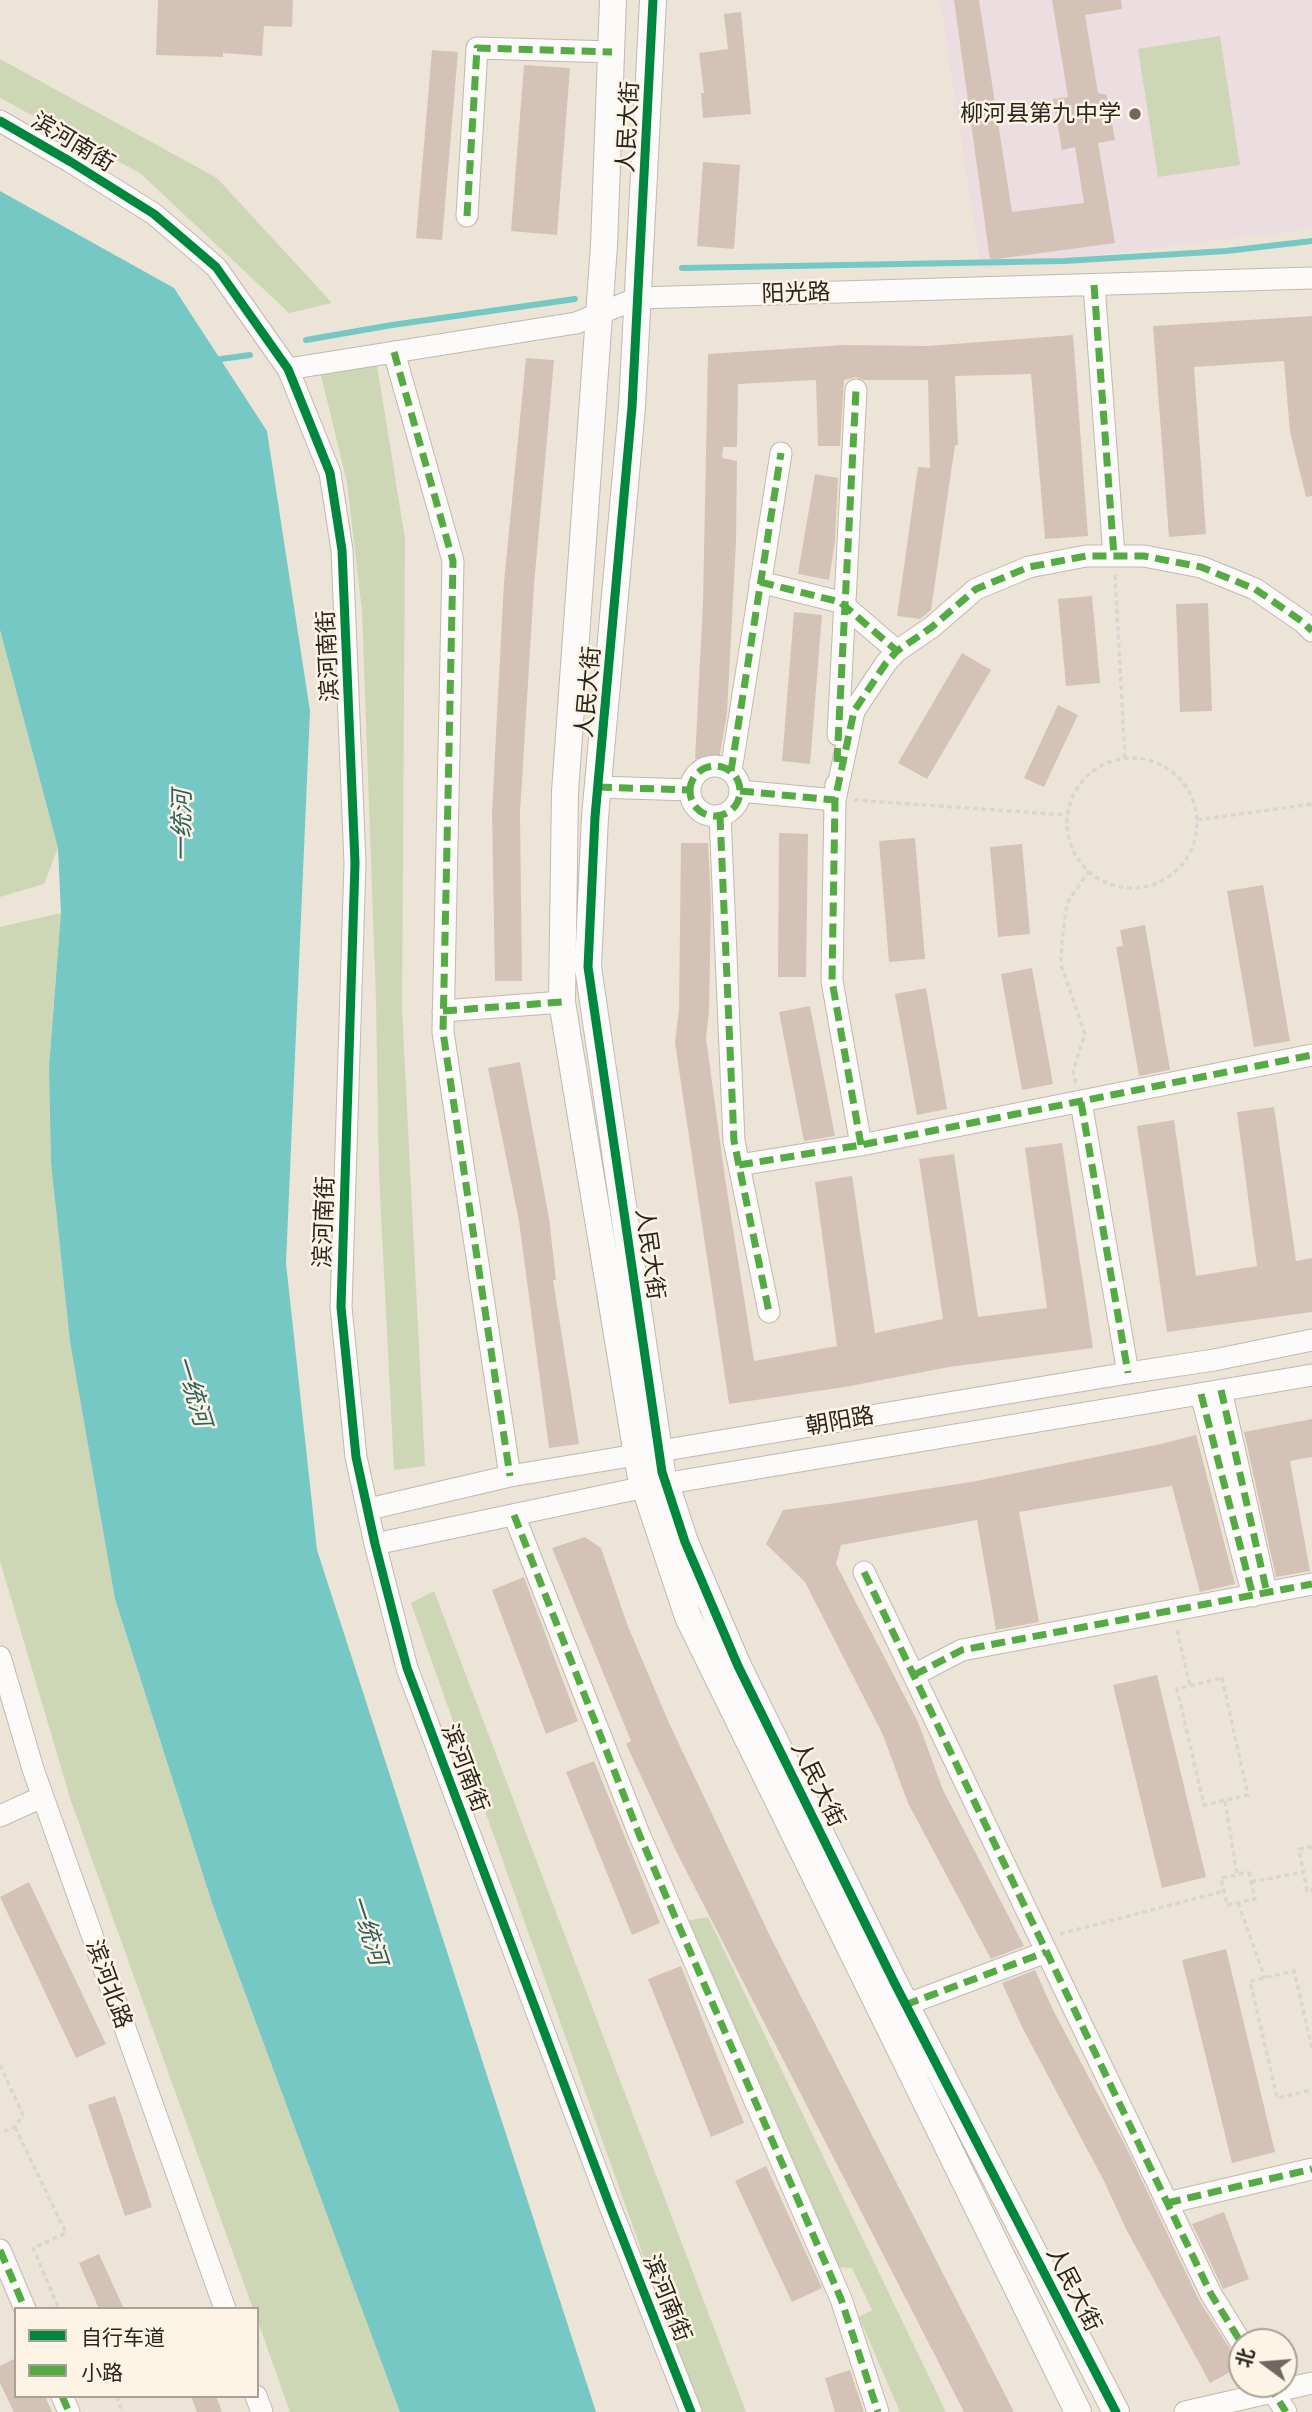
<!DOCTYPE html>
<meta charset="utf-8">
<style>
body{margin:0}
#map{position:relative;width:1312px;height:2412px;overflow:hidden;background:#ede4d8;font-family:Lato,"Noto Sans SC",sans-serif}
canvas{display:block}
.legend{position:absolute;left:14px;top:2307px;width:245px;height:91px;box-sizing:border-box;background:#fef4e6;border:2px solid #aaa196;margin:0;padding:9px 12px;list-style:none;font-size:21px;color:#2b251d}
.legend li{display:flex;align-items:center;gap:14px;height:35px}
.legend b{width:35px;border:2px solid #aaa196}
.north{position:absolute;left:1228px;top:2328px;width:70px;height:70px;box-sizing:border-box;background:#fef4e6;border:2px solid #aaa196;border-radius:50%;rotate:286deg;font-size:19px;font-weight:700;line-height:28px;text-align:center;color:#2b251d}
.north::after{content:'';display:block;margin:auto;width:24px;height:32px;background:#6f685e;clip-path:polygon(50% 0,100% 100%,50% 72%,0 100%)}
</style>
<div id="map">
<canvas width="1312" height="2412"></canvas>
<ul class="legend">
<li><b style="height:9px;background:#00873e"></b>自行车道</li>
<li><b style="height:9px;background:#54aa43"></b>小路</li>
</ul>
<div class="north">北</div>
</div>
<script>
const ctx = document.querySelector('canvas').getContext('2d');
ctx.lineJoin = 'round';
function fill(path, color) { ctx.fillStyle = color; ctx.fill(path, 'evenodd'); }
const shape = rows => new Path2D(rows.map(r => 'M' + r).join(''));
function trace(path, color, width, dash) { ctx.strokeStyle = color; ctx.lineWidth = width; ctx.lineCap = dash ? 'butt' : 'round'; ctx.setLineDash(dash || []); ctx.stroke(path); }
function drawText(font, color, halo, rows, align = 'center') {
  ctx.font = font + ' Lato,"Noto Sans SC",sans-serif'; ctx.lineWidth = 5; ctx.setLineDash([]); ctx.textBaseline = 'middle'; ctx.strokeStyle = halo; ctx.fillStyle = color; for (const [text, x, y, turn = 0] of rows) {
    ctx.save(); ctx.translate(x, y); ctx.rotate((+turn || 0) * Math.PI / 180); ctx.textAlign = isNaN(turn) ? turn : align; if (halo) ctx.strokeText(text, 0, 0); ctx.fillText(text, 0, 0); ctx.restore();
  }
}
const education = shape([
 [940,0,1312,0,1312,229,981,269]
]);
const green = shape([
 [1220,36,1240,165,1158,177,1138,49],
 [0,59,217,178,332,303,289,313,140,173,0,98],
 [377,365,405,539,402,1009,425,1466,394,1470,379,1175,376,1001,362,611,347,483,321,375],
 [0,630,58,848,44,884,0,897],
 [61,913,49,1063,51,1163,70,1342,115,1599,213,1906,408,2412,290,2412,257,2319,257,2309,253,2309,71,1801,0,1561,0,927],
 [434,1591,746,2412,699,2412,411,1603],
 [708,1917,946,2412,900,2412,859,2317,872,2310,852,2268,833,2267,685,1921]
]);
const water = shape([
 [0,191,174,288,267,431,310,711,286,1263,317,1550,596,2412,400,2412,213,1906,115,1599,70,1342,51,1163,49,1066,61,913,58,848,0,630]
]);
const stream = shape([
 [682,268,1064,261,1226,251,1312,241],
 [306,340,392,325,575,299],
 [214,360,250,355]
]);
const building = shape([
 [158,0,293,0,292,27,264,26,262,56,223,53,223,57,156,55],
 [954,0,979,0,1012,212,1084,203,1075,147,1062,150,1053,99,1068,97,1052,0,1121,0,1122,9,1085,15,1098,93,1107,95,1115,140,1098,143,1115,243,990,260],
 [741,12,751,114,703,118,701,93,704,93,699,53,728,49,724,14],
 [432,50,458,52,442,240,416,238],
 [524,65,570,68,557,235,511,231],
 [703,162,740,165,734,249,697,246],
 [1312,316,1312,496,1306,497,1290,432,1284,361,1194,367,1206,534,1169,537,1153,326],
 [1073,335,1088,536,1045,539,1031,374,955,376,958,445,955,445,931,610,920,619,897,616,918,467,930,468,928,380,864,380,856,377,844,380,840,446,818,446,816,380,738,384,737,447,723,447,722,458,737,461,736,542,727,713,719,760,695,759,703,602,708,354,844,345,928,346],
 [526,358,554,360,534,585,520,813,522,981,495,981,492,813,496,734,504,582],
 [815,474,838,478,835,541,829,580,798,574],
 [1092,596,1100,683,1066,686,1058,599],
 [1208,603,1212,711,1180,712,1176,604],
 [794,612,822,615,810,764,782,761],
 [962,653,991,670,927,779,898,763],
 [1058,705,1078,715,1044,787,1024,778],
 [779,833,808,834,806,977,778,977],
 [915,838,925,959,889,962,879,841],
 [681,843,708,843,711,903,709,1012,706,1038,725,1178,754,1361,837,1346,815,1182,852,1176,875,1333,943,1319,919,1159,954,1154,978,1317,1047,1308,1025,1148,1062,1143,1093,1348,949,1367,845,1387,729,1404,675,1043,679,1009],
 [1022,844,1030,934,998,937,990,847],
 [1263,885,1290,1041,1254,1047,1227,891],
 [1145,925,1170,1070,1139,1076,1116,947,1123,946,1120,930],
 [1032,968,1053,1084,1022,1090,1001,974],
 [926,988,947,1109,917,1115,895,994],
 [810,1006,835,1136,804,1141,779,1012],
 [520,1062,549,1218,556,1280,553,1280,579,1444,549,1448,519,1221,488,1068],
 [1274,1107,1296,1261,1312,1258,1312,1312,1167,1332,1137,1126,1174,1120,1196,1276,1257,1266,1237,1112],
 [1312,1419,1312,1457,1290,1461,1310,1571,1276,1577,1244,1432],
 [1196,1435,1235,1584,1200,1592,1172,1486,1019,1512,1039,1622,996,1630,977,1520,841,1545,836,1564,918,1722,943,1790,1024,1946,991,1959,908,1803,883,1735,805,1582,766,1544,783,1510,836,1503,971,1482,1161,1444],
 [585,1537,601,1548,627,1624,669,1723,770,1936,1014,2412,964,2412,676,1851,626,1744,631,1741,552,1548],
 [524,1577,578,1721,546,1734,492,1590],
 [1157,1675,1206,1877,1162,1888,1113,1685],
 [594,1761,660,1923,632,1935,566,1772],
 [29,1882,106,2044,76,2058,0,1897],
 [1226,1949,1275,2152,1232,2163,1182,1960],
 [681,1966,744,2123,711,2137,648,1979],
 [1035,1970,1054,2012,1125,2145,1199,2300,1241,2366,1210,2383,1126,2229,1104,2181,1022,2027,1002,1983],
 [115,2096,152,2207,125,2216,88,2105],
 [766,2166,822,2288,792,2302,735,2181],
 [1224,2212,1249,2279,1223,2289,1192,2224],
 [99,2254,124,2309,99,2309,79,2263],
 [16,2358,16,2396,45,2396,52,2412,14,2412,0,2383,0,2366],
 [850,2370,864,2412,835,2412,825,2378],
 [191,2396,216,2396,222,2412,197,2412]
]);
const path = shape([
 [1115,575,1125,758],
 '1067 823a65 65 0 1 1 130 0a65 65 0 1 1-130 0Z',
 [854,800,1067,815],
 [1197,820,1312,804],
 [1076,1083,1073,1071,1085,1034,1061,965,1062,940,1067,903,1089,871],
 [1177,1630,1190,1686],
 [1222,1678,1248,1795,1204,1805,1177,1689,1222,1678],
 [1225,1801,1237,1875],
 [1312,1847,1299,1849,1307,1891,1312,1890],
 [1249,1872,1255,1899,1227,1905,1221,1878,1249,1872],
 [1251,1882,1304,1872],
 [1238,1903,1265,1978],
 [1060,1934,1224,1891],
 [1312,2048,1294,1971,1250,1981,1277,2098,1312,2090],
 [0,2065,23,2115,15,2127,0,2133],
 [15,2127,66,2233,33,2248,59,2309],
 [117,2396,122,2412]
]);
const minor = shape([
 [0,121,71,162,154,214,216,267,288,369,330,473,342,550,355,863,341,1307,356,1457,375,1544,407,1668,611,2209,691,2412],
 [467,216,477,48,612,52],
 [1094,285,1114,556],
 [394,352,453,561,443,1032,510,1476],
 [288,369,576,323,638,298,1312,278],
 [760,582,840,602,897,651],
 [838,735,856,390],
 '690 791a25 25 0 1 1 50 0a25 25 0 1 1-50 0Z',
 [731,771,781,453],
 [598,787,689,790],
 [740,791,835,800,836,785],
 [720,816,734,1141,769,1312],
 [443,1011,562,1002],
 [1081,1102,1128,1373],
 [861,1145,832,981,835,800,854,711,886,663,897,651,932,627,976,589,1029,567,1086,556,1144,556,1201,567,1255,589,1303,622,1312,631],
 [739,1165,861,1145,1312,1055],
 [1221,1390,1266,1591],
 [1201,1394,1253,1596],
 [369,1509,510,1476,1128,1373,1214,1360,1312,1340],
 [514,1515,639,1834,841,2299,878,2412],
 [375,1544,645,1487,1312,1375],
 [864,1572,1211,2294,1242,2344],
 [0,1657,33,1769,225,2309],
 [914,1675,962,1650,1312,1584],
 [0,1816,42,1797],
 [905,2005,1046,1952],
 [1167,2203,1312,2169],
 [0,2250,25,2309],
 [1268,2384,1286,2412],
 [62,2396,69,2412],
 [256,2396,262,2412],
 [1185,2412,1312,2383]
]);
const tertiary = shape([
 [613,0,604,245,565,792,562,1002,640,1473,688,1617,1078,2412],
 [653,0,632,407,595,817,588,967,662,1472,685,1542,738,1666,895,1984,1116,2412]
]);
const quiet = shape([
 [467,216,477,48,612,52],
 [1094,285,1114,556],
 [394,352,453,561,443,1032,510,1476],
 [760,582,840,602,897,651],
 [837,762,856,390],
 '690 791a25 25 0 1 1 50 0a25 25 0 1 1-50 0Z',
 [731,771,781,453],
 [598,787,689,790],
 [740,791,835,800,835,793],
 [720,816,734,1141,769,1312],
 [443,1011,562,1002],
 [1081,1102,1128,1373],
 [861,1145,832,981,835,800,854,711,886,663,897,651,932,627,976,589,1029,567,1086,556,1144,556,1201,567,1255,589,1303,622,1312,631],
 [739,1165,861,1145,1312,1055],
 [1221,1390,1267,1593],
 [1201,1394,1253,1596],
 [514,1515,639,1834,841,2299,878,2412],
 [864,1572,1211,2294,1242,2344],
 [914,1675,962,1650,1312,1584],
 [905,2005,1046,1952],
 [1167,2203,1312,2169],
 [0,2250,25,2309],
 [1268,2384,1286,2412],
 [62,2396,69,2412]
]);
const cycleway = shape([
 [653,0,632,407,595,817,588,967,662,1472,685,1542,738,1666,895,1984,1116,2412],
 [0,121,71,162,154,214,216,267,288,369,330,473,342,550,355,863,341,1307,356,1457,375,1544,407,1668,611,2209,691,2412]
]);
const markers = [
 [1135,114,7,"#6f685e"]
];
const poiNames = [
 ["柳河县第九中学",1121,114]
];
const streetNames = [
 ["人民大街",628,127,-87],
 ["滨河南街",73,142,31],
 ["阳光路",796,293,-2],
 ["滨河南街",328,656,-93],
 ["人民大街",588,692,-85],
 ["滨河南街",324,1222,-88],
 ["人民大街",650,1254,82],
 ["朝阳路",840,1421,-10],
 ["滨河南街",465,1768,69],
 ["人民大街",818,1784,64],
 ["滨河北路",109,1984,70],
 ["人民大街",1074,2289,63],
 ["滨河南街",667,2298,68]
];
const waterNames = [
 ["一统河",182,826,-90],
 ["一统河",193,1391,73],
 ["一统河",368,1930,72]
];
fill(education, '#ecdde0');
fill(green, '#cdd7b5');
fill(water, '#76c8c4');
trace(stream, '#76c8c4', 6);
fill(building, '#d5c2b6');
trace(minor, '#c0b9af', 23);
trace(tertiary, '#c0b9af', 28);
trace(path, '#d9d6d2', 3.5, [5, 3.5]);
trace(minor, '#fcfbf9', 21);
trace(tertiary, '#fcfbf9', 26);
trace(quiet, '#54aa43', 7, [14, 7]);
trace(cycleway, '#00873e', 9);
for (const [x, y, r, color] of markers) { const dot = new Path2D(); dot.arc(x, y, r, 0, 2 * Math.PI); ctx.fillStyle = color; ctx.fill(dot); trace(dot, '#fef4e6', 2.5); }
drawText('23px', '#2b251d', '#fef4e6', poiNames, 'right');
drawText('23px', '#2b251d', '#fef4e6', streetNames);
drawText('italic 24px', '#2d6060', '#fef4e6', waterNames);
</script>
